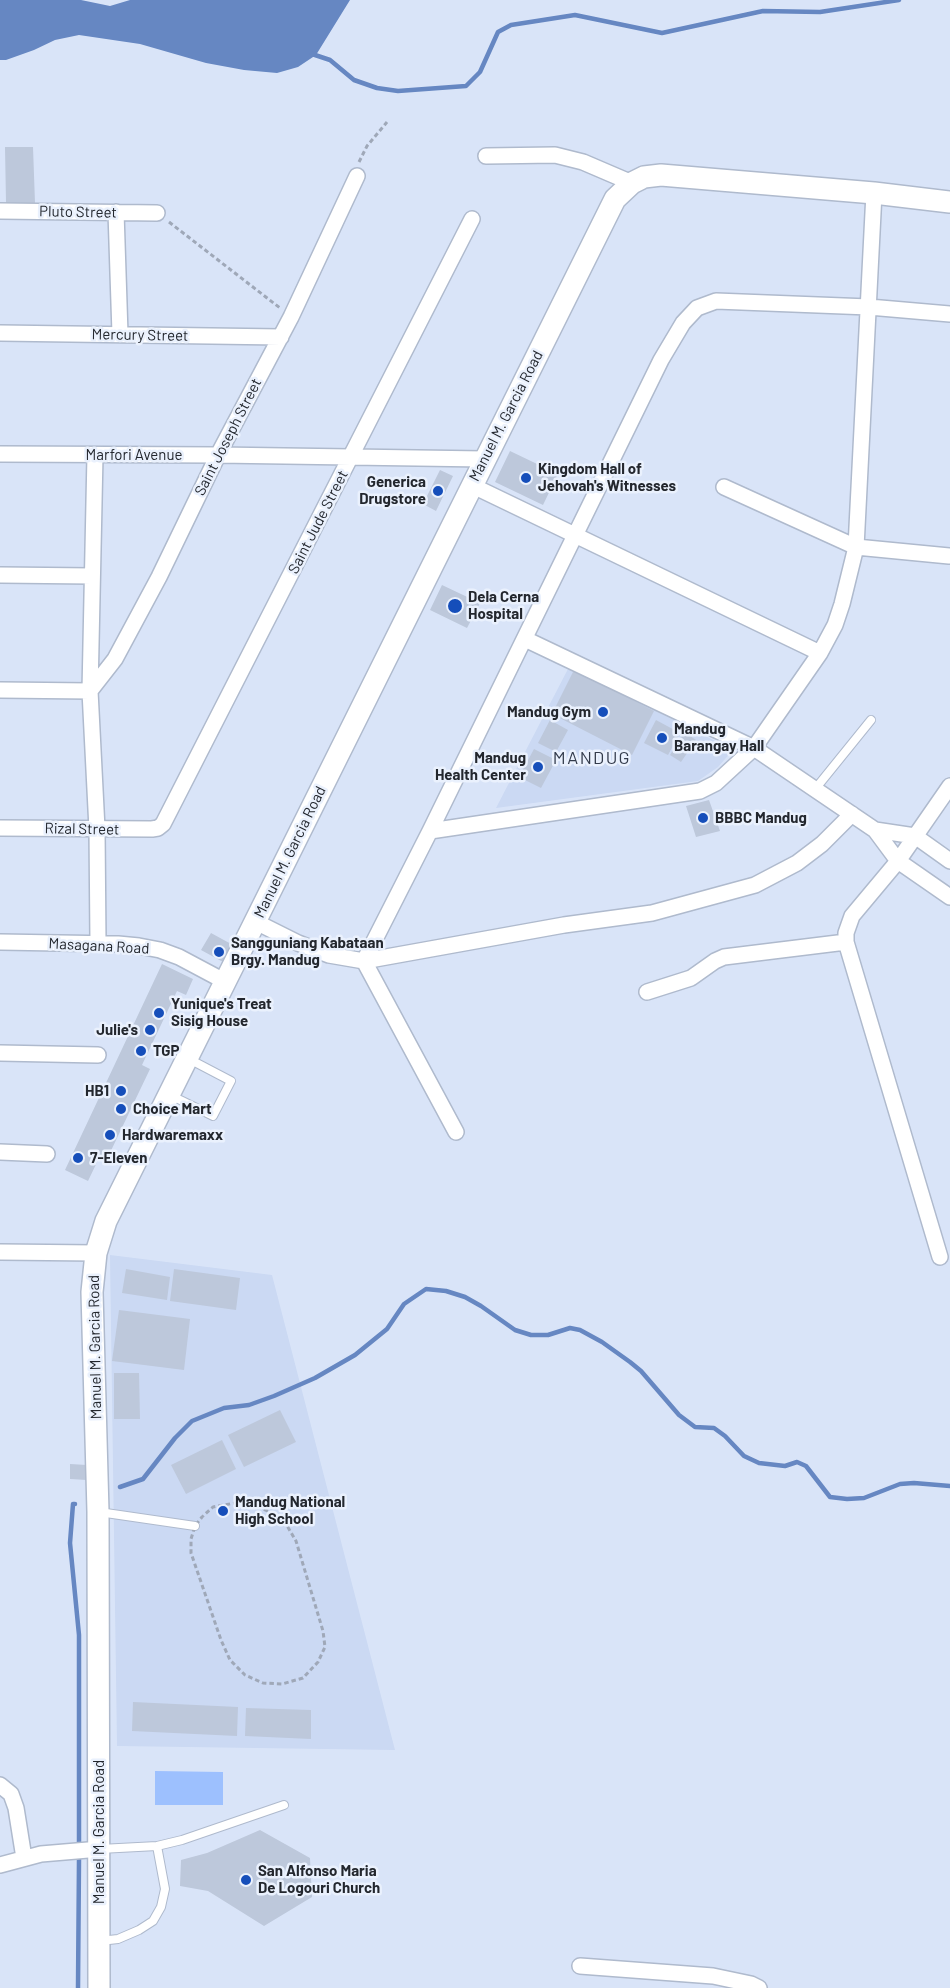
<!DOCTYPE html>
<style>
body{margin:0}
canvas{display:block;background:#d9e4f8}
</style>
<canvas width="950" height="1988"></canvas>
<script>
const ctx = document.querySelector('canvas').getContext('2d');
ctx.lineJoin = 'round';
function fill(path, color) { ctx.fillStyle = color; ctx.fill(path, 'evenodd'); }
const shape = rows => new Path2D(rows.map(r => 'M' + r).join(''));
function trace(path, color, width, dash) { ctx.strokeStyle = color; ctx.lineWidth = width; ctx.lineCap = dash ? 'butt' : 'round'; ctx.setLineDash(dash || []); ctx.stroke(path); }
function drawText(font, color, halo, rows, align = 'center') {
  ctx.font = font + ' Barlow,sans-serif'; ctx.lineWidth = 5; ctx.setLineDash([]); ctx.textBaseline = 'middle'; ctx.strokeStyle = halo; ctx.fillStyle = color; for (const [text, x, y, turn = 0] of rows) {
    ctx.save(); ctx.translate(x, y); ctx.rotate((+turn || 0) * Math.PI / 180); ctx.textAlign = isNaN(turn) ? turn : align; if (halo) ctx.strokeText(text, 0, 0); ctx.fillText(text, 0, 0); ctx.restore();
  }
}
const built = shape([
 [569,667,733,750,718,767,698,781,496,808],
 [110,1255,272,1275,395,1750,117,1746]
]);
const green = shape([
 [155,1771,223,1772,223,1805,155,1805]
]);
const water = shape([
 [0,0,81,0,110,6,130,0,350,0,316,55,298,67,277,73,244,70,206,63,140,44,79,35,55,40,34,50,6,60,0,60]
]);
const stream = shape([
 [312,54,330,60,354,80,377,88,398,91,466,86,480,72,498,32,511,25,575,15,662,33,763,11,820,12,899,0],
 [120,1487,143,1479,175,1438,192,1421,224,1408,249,1405,274,1396,315,1378,355,1355,387,1329,404,1304,426,1289,446,1291,465,1297,481,1306,515,1330,531,1335,548,1335,570,1328,580,1330,602,1342,630,1362,641,1371,679,1415,695,1427,714,1428,725,1436,744,1456,759,1463,785,1466,797,1462,806,1466,830,1497,847,1499,864,1498,900,1484,914,1483,950,1486],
 [75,1504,73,1504,70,1543,79,1635,79,1845],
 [78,1988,79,1859]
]);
const building = shape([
 [5,147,33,147,35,203,6,203],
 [510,451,558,474,543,505,495,482],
 [440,470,453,476,436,511,423,504],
 [442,585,480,603,467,628,430,610],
 [574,670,654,711,632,755,552,714],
 [550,720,568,730,556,752,538,743],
 [656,720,680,733,668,755,644,743],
 [684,732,696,740,681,762,670,755],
 [534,749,556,760,541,788,519,777],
 [709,800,720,831,696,837,686,806],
 [211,933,233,945,223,962,201,950],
 [162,964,193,979,186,995,177,991,142,1065,150,1069,107,1159,100,1156,88,1181,65,1170],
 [126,1269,170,1277,167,1300,122,1293],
 [174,1269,240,1278,236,1310,170,1301],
 [119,1310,190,1319,184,1370,112,1361],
 [114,1373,139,1373,140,1419,114,1419],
 [280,1410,296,1442,244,1467,228,1435],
 [222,1440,236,1469,186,1494,171,1465],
 [70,1464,87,1465,87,1480,70,1479],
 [133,1702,238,1707,237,1736,132,1731],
 [246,1708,311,1710,311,1739,245,1736],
 [260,1830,310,1858,312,1897,264,1926,208,1891,180,1886,181,1860,207,1853]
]);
const path = shape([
 [359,162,367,146,387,122],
 [169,222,280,308],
 [235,1503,252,1504,270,1512,286,1524,296,1541,323,1631,325,1647,318,1662,303,1678,282,1684,263,1683,245,1675,230,1660,221,1640,191,1553,191,1539,195,1526,202,1517,213,1507,235,1503]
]);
const service = shape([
 [816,788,871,720],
 [170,1095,213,1116,231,1081,189,1059],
 [99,1512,195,1526],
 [100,1849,157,1846,182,1840,284,1805],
 [100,1941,118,1939,139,1930,153,1921,161,1907,165,1889,157,1846]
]);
const minor = shape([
 [486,156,555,155,583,162,632,183],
 [0,211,157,213],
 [116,212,120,334],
 [0,333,281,337],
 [0,454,218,455,484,459],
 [95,455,90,691,97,829,98,943],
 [471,485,820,653],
 [724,487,856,547,949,556],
 [0,575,92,576],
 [525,639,754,748,875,830,898,861,950,897],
 [0,690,90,691],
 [90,691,115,659,159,577,218,455,291,317,357,176],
 [0,828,152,829,158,828,163,824,472,219],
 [875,830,915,836,950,861],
 [430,831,700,791,716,783,754,748,820,653,835,625,842,604,856,547,874,193],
 [256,922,298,943,329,955,364,961,564,925,652,913,755,885,797,863,822,844,852,814],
 [0,942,118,944,139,946,160,950,179,957,226,982],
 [364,961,430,831,661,360,683,323,697,308,716,301,869,307,950,314],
 [364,961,456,1132],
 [647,992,691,978,715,961,724,957,846,942],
 [0,1053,98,1055],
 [0,1152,47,1154],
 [0,1252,96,1253],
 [940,1257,846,942,846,933,852,916,898,861,950,786],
 [0,1785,11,1794,16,1808,24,1858],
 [0,1865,41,1854,100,1849],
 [580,1966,713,1976,751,1984,759,1988]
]);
const secondary = shape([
 [99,1988,98,1512,92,1292,96,1253,106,1221,615,199,632,183,644,177,661,175,874,193,950,202]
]);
const markers = [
 [526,478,6,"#154eba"],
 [438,491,6,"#154eba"],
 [455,606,8,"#154eba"],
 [603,712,6,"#154eba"],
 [662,738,6,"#154eba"],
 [538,767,6,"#154eba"],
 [703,818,6,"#154eba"],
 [219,952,6,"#154eba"],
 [159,1013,6,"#154eba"],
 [150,1030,6,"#154eba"],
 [141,1051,6,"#154eba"],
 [121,1091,6,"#154eba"],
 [121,1109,6,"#154eba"],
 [110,1135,6,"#154eba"],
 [78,1158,6,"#154eba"],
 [223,1511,6,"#154eba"],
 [246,1880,6,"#154eba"]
];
const streetNames = [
 ["Pluto Street",78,212,1],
 ["Mercury Street",140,335,1],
 ["Manuel M. Garcia Road",506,416,-63],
 ["Saint Joseph Street",228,437,-63],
 ["Marfori Avenue",134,455],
 ["Saint Jude Street",318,522,-63],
 ["Rizal Street",82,829,1],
 ["Manuel M. Garcia Road",290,852,-64],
 ["Masagana Road",99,946,3],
 ["Manuel M. Garcia Road",95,1347,-91],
 ["Manuel M. Garcia Road",99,1832,-90]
];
const poiNames = [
 ["Kingdom Hall of",538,469],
 ["Jehovah's Witnesses",538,486],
 ["Generica",426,482,"right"],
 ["Drugstore",426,499,"right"],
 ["Dela Cerna",468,597],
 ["Hospital",468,614],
 ["Mandug Gym",591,712,"right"],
 ["Mandug",674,729],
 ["Barangay Hall",674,746],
 ["Mandug",526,758,"right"],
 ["Health Center",526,775,"right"],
 ["BBBC Mandug",715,818],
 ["Sangguniang Kabataan",231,943],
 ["Brgy. Mandug",231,960],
 ["Yunique's Treat",171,1004],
 ["Sisig House",171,1021],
 ["Julie's",138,1030,"right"],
 ["TGP",153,1051],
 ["HB1",109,1091,"right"],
 ["Choice Mart",133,1109],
 ["Hardwaremaxx",122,1135],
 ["7-Eleven",90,1158],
 ["Mandug National",235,1502],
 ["High School",235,1519],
 ["San Alfonso Maria",258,1871],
 ["De Logouri Church",258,1888]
];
const quarterNames = [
 ["MANDUG",592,758]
];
fill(built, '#cbd9f3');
fill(green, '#9dc0fe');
fill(water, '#6687c2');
trace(stream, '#6687c2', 4.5);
fill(building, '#bdc8db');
trace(service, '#afbacd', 10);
trace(minor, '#afbacd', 18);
trace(secondary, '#afbacd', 24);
trace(path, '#9fa8b8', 3, [4.5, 3]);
trace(service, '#fff', 8);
trace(minor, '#fff', 15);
trace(secondary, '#fff', 21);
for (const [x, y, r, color] of markers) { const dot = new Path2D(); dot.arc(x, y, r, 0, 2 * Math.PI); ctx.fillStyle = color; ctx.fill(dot); trace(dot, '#eaf1fd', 2); }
drawText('15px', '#23272e', '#eaf1fd', streetNames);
drawText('bold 15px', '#23272e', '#eaf1fd', poiNames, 'left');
ctx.letterSpacing = '1.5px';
drawText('18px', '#333b4b', '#eaf1fd', quarterNames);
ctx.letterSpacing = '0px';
</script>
